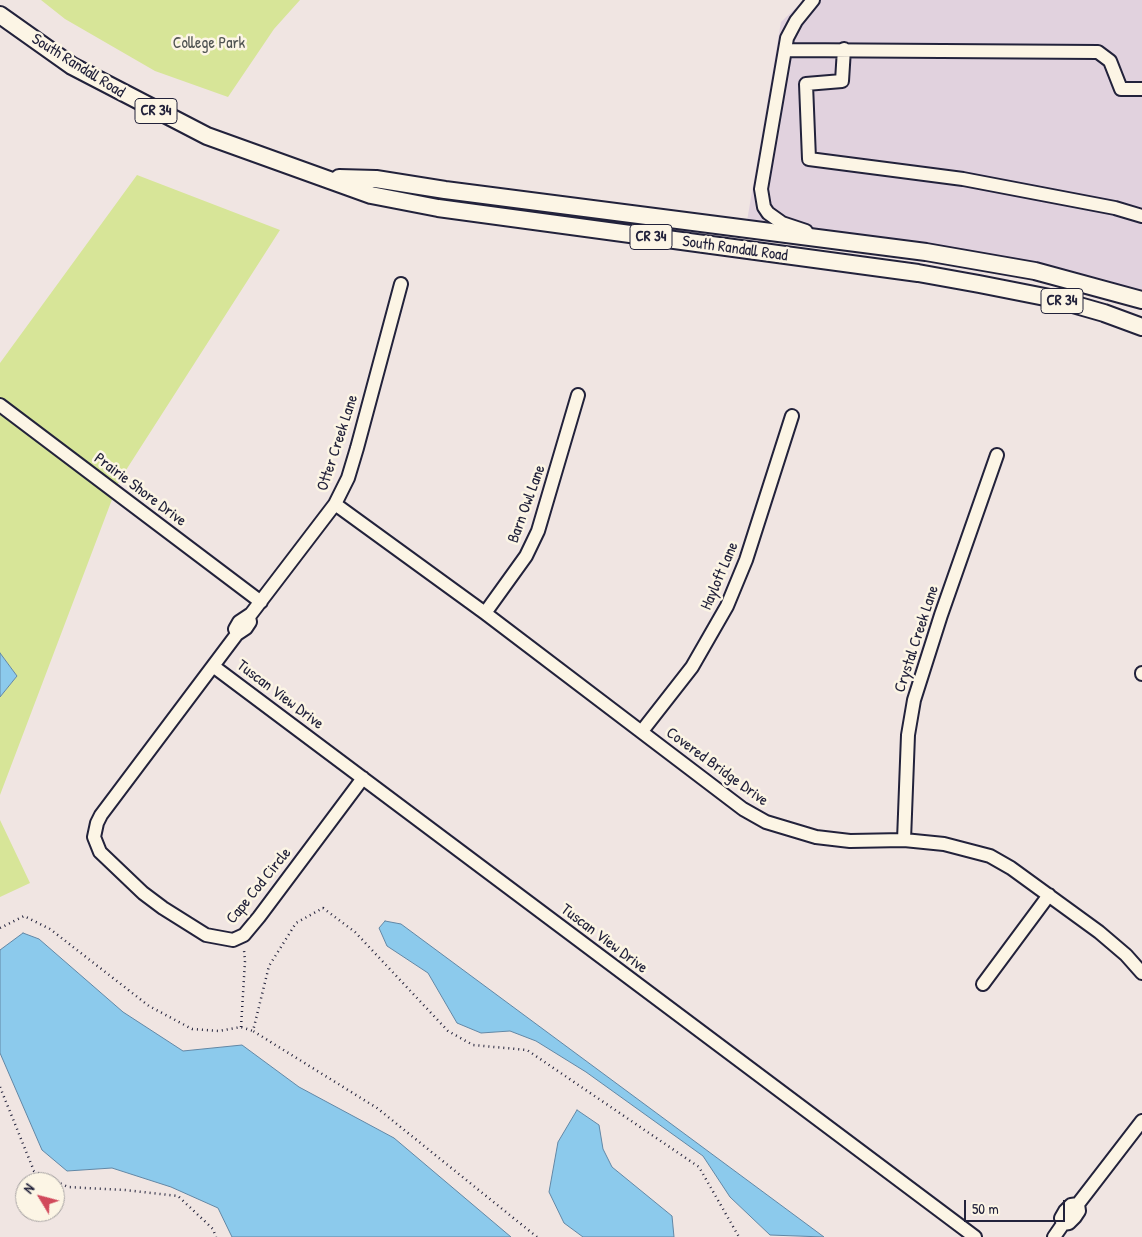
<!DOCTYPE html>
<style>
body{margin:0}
#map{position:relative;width:1142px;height:1237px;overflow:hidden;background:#f0e5e2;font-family:"Patrick Hand",sans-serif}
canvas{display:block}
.north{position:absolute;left:15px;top:1172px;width:50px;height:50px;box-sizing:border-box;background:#fcf5e5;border:1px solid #a5a1a1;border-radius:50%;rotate:307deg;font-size:14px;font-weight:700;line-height:20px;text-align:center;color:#22223b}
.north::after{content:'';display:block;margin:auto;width:18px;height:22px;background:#d1495b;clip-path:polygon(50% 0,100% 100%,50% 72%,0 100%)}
.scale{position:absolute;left:964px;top:1200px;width:101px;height:22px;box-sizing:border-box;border:2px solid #22223b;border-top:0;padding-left:6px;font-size:15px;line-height:18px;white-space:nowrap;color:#22223b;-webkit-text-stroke:4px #fcf5e5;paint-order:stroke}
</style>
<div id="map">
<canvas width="1142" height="1237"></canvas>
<div class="north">N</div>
<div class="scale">50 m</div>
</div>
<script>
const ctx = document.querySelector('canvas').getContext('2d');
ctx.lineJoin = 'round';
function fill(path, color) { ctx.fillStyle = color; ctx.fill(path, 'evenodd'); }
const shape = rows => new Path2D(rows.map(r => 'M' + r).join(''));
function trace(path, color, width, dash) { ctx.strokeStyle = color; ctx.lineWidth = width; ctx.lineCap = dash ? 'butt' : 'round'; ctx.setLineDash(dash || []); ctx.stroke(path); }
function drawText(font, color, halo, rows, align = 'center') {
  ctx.font = font + ' "Patrick Hand",sans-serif'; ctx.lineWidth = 5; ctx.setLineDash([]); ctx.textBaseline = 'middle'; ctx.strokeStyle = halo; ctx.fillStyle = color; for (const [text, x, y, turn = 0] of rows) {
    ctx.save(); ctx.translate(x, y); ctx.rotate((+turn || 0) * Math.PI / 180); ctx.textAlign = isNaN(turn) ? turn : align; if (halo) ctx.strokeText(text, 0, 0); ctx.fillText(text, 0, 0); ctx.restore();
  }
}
const built = shape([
 [804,0,1142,0,1142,293,1107,280,1007,257,747,221,781,22]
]);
const green = shape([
 [41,0,300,0,274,29,228,97,155,71,65,19],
 [137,175,280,230,119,481,0,795,0,697,17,676,0,653,0,363],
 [0,820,30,883,0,897]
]);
const water = shape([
 [0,653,17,676,0,697,0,653],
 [385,921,401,924,824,1237,770,1235,730,1197,703,1156,586,1072,536,1041,510,1031,481,1033,457,1023,428,973,387,946,379,928,385,921],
 [23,933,39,939,123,1012,183,1051,242,1045,299,1087,394,1138,511,1237,232,1237,218,1208,171,1187,112,1168,67,1171,42,1150,0,1053,0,950,23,933],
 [577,1110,599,1125,603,1149,612,1167,672,1216,674,1237,583,1237,564,1223,549,1192,558,1142,577,1110]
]);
const path = shape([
 [0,928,24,916,50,929,149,1006,192,1029,219,1031,241,1027,253,1031],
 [241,1027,245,961,244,950],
 [0,1087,34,1171,68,1187,125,1190,178,1196,213,1229,216,1237],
 [537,1237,377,1108,253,1031,269,966,296,923,323,908,355,932,448,1031,473,1045,527,1050,699,1167,739,1237]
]);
const minor = shape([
 [844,49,842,81,806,84,809,159,963,179,1115,208,1142,216],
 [786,50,1098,52,1110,61,1121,89,1142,89],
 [806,231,782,223,768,213,764,207,761,189,787,38,796,21,813,0],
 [0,405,261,602],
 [335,504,485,613,743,809,766,822,816,837,850,841,904,840,944,844,990,856,1011,868,1099,932,1126,955,1142,973],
 [485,613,526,556,538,531,578,395],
 [249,617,250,622,246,628,237,634,101,815,97,823,94,837,100,852,143,893,163,908,206,935,233,940,244,935,259,917,363,778],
 [237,634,235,629,239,622,251,614,335,504,348,478,357,448,401,284],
 [213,666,975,1237],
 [1142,673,1142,674],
 [642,731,692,667,727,606,746,560,792,416],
 [904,840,908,735,914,700,941,615,997,455],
 [983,984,1049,895],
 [1063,1224,1061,1218,1065,1211,1071,1205,1078,1204],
 [1054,1237,1063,1224,1069,1223,1075,1217,1079,1211,1078,1204,1142,1121]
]);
const major = shape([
 [0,15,72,66,207,136,371,195,438,208,918,273,979,284,1055,299,1104,313,1142,327],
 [339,178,376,179,445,190,926,252,1035,271,1142,300]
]);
const shields = [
 [156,111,42],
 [651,237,42],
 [1062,301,42]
];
const shieldNames = [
 ["CR 34",156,111],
 ["CR 34",651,237],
 ["CR 34",1062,301]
];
const parkNames = [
 ["College Park",209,44]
];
const streetNames = [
 ["South Randall Road",78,66,32],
 ["South Randall Road",735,249,8],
 ["Otter Creek Lane",338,443,-72],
 ["Prairie Shore Drive",140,490,37],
 ["Barn Owl Lane",527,504,-70],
 ["Hayloft Lane",720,576,-67],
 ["Crystal Creek Lane",917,639,-72],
 ["Tuscan View Drive",280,695,37],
 ["Covered Bridge Drive",717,767,36],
 ["Cape Cod Circle",259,886,-51],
 ["Tuscan View Drive",604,939,37]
];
fill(built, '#e1d2de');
fill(green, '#d7e598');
fill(water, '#8ccaec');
trace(water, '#6287a5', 1);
trace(minor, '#22223b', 16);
trace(major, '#22223b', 20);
trace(path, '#22223b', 2.5, [1, 4]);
trace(minor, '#fcf5e5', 12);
trace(major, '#fcf5e5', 16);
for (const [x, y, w] of shields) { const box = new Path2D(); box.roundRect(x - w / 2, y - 12.5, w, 25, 4); ctx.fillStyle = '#fcf5e5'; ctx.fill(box); trace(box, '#22223b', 1); }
drawText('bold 15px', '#22223b', null, shieldNames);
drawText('16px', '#4f5352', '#fcf5e5', parkNames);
drawText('16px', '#22223b', '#fcf5e5', streetNames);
</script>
